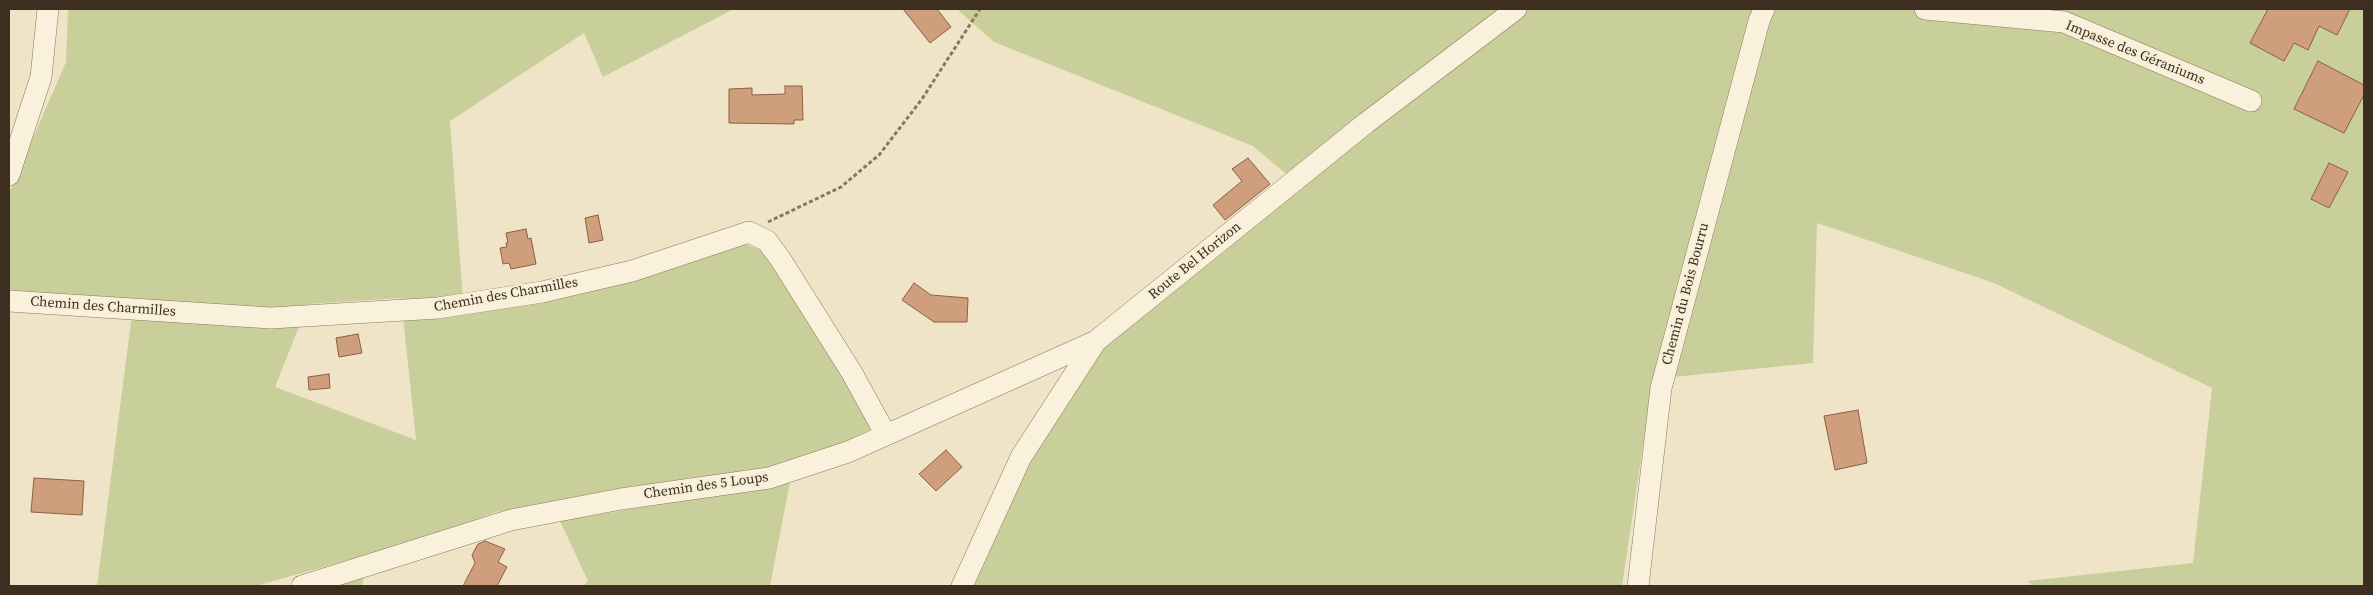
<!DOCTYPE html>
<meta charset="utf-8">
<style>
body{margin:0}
#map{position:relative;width:2373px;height:595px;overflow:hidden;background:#f0e4c8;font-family:"Source Serif 4",serif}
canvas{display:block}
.frame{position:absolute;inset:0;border:10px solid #3d2e20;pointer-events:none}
</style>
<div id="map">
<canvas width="2373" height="595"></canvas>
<div class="frame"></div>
</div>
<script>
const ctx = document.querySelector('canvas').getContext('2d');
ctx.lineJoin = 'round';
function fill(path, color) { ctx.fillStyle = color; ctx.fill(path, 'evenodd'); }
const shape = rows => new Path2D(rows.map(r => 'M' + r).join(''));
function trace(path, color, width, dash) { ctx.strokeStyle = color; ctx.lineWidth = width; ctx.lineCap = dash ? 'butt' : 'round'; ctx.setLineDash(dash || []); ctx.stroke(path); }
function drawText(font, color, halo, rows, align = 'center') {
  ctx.font = font + ' "Source Serif 4",serif'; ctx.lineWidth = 4; ctx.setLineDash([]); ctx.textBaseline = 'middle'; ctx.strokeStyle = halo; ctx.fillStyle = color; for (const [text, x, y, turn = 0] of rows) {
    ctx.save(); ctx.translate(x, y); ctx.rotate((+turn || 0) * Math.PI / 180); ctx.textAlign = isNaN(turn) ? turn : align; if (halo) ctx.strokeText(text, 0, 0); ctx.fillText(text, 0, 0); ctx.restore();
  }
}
const green = shape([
 [68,9,734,9,603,77,584,33,450,121,464,315,565,298,643,277,742,243,765,251,875,427,836,446,758,470,612,490,496,512,426,538,256,586,97,586,133,306,9,296,9,193,66,62],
 [401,298,416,440,275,387,308,304],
 [957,9,2364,9,2364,586,2032,586,2028,581,2193,563,2212,388,1994,283,1817,223,1813,363,1653,379,1622,586,974,586,1031,461,1105,346,1303,188,1253,146,994,42],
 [790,482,770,586,583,586,588,581,560,521],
 [364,577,362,586,331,586]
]);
const building = shape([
 [903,9,937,9,951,27,930,43,903,9],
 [2268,9,2350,9,2337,35,2319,26,2308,50,2294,43,2284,61,2250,43,2268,9],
 [2318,61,2364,85,2364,95,2344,133,2294,109,2318,61],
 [785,86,802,86,803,120,794,120,794,124,729,123,729,89,752,88,752,95,785,94,785,86],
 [1248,158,1270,184,1225,220,1213,205,1242,181,1232,169,1248,158],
 [2329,163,2348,172,2329,208,2311,199,2329,163],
 [598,215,603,240,589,243,585,218,598,215],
 [526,229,528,239,531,238,536,264,511,269,509,263,503,264,500,248,507,247,506,243,508,243,506,233,526,229],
 [914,283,931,295,968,298,967,322,934,322,902,300,914,283],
 [358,334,362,353,339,357,336,338,358,334],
 [329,374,330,388,309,390,308,377,329,374],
 [1858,410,1867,463,1835,470,1824,416,1858,410],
 [946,450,962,467,936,491,919,474,946,450],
 [34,478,84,481,82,515,31,512,34,478],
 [485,541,505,549,498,562,507,567,497,586,463,586,475,563,472,555,478,544,485,541]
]);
const path = shape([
 [768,222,841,187,879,155,922,99,980,9]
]);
const minor = shape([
 [1925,9,2064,22,2251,101],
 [9,175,41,77,48,9],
 [9,301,271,318,438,308,542,292,632,271,749,232,767,241,781,260,852,373,886,435],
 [302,586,511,520,621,499,769,478,848,452,1096,341],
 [962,586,1021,457,1096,341,1366,123,1516,9],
 [1638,586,1661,388,1759,21,1764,9]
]);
const streetNames = [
 ["Impasse des Géraniums",2135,53,22],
 ["Route Bel Horizon",1195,261,-39],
 ["Chemin du Bois Bourru",1686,294,-75],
 ["Chemin des Charmilles",506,295,-10],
 ["Chemin des Charmilles",103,307,4],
 ["Chemin des 5 Loups",706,486,-8]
];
fill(green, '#c9cf9b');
fill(building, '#cf9f7d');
trace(building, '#8d5f41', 1);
trace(minor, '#8d765c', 22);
trace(path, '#8d765c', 3, [4, 2.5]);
trace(minor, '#faf1dc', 21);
drawText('14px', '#3d2e20', '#f7eed8', streetNames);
</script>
